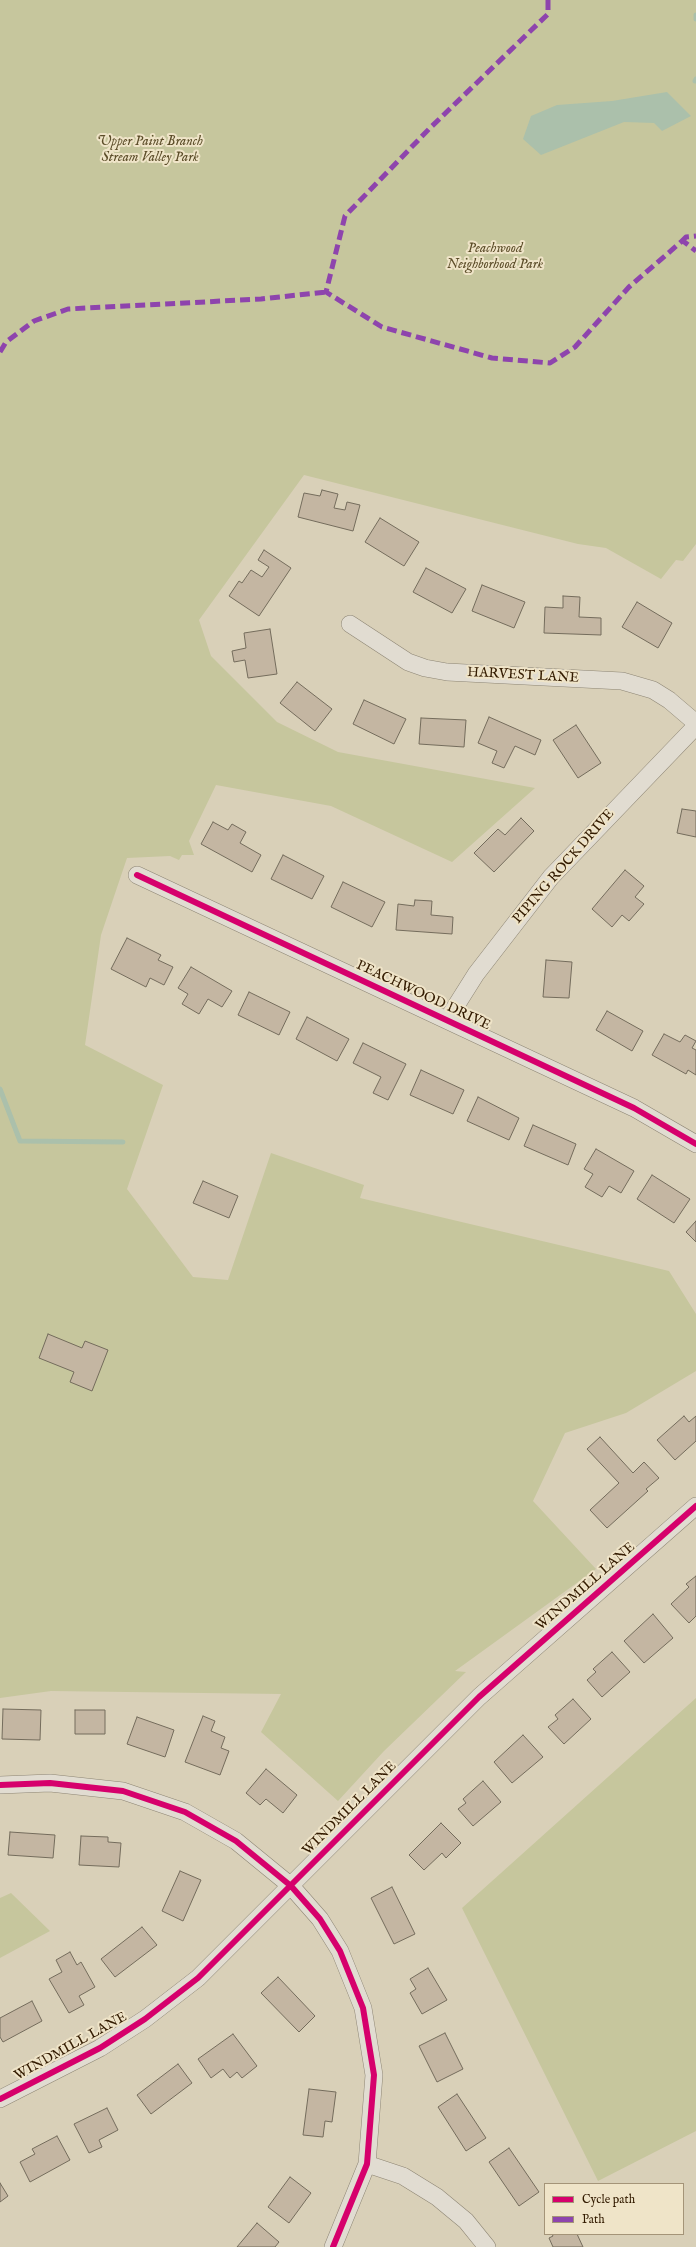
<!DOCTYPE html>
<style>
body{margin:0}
#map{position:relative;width:696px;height:2247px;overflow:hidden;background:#d9d0b8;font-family:"IM FELL English",serif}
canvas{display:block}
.legend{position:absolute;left:544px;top:2183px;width:140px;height:52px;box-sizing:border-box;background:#efe4c8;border:1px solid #a49478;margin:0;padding:5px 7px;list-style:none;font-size:12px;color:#331b00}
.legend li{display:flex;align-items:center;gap:8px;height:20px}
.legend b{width:20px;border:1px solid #a49478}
</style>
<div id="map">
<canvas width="696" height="2247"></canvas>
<ul class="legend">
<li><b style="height:5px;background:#d6006c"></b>Cycle path</li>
<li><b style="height:5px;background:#8e44ad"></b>Path</li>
</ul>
</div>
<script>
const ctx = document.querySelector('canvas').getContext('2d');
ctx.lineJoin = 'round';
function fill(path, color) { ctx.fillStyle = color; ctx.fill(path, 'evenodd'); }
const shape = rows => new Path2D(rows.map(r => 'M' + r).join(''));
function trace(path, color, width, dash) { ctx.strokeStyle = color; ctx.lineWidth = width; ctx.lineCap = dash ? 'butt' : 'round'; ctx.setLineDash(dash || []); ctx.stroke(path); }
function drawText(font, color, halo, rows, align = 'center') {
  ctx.font = font + ' "IM FELL English",serif'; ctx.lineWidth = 4; ctx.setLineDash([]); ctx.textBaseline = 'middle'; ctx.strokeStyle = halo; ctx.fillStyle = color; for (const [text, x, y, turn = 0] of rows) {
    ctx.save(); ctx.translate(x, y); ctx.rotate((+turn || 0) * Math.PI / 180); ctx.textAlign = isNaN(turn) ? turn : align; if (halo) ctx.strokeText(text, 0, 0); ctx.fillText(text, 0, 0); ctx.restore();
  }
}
const green = shape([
 [0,0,696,0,696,544,683,561,676,560,661,579,606,548,578,544,304,475,199,620,211,656,277,722,338,752,535,788,452,862,331,806,216,785,189,841,194,855,182,855,179,860,170,856,127,858,101,935,85,1045,163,1085,127,1189,193,1277,228,1280,271,1153,364,1185,360,1198,669,1271,696,1314,696,1371,626,1413,565,1433,533,1501,596,1569,455,1671,466,1672,384,1751,338,1801,261,1732,281,1694,51,1691,0,1698],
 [696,1698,696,2131,598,2181,462,1908],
 [11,1893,50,1931,0,1958,0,1898]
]);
const water = shape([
 [667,92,691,116,662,131,654,123,624,122,541,155,523,139,531,116,557,105,612,101]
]);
const stream = shape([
 [696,15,696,19],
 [695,81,696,79],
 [0,1089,20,1141,123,1142]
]);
const building = shape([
 [322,490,338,494,334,508,345,510,347,502,360,505,353,531,298,517,304,493,320,496,322,490],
 [380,518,419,542,404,566,365,542,380,518],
 [264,550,291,568,259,616,229,596,239,581,242,583,251,570,262,577,269,567,258,560,264,550],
 [426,568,466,589,452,613,413,592,426,568],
 [482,585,525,602,514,628,472,611,482,585],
 [563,596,580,597,579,617,601,618,601,635,544,633,545,607,563,608,563,596],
 [637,602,672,623,658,648,622,627,637,602],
 [270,629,277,674,248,678,245,660,234,662,232,651,246,648,244,633,270,629],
 [297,682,332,709,315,731,280,703,297,682],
 [364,700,406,719,394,744,353,724,364,700],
 [489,717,541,740,535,755,515,746,504,768,492,763,497,751,478,743,489,717],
 [421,718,466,720,464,747,419,744,421,718],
 [576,725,601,763,578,778,553,740,576,725],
 [682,809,696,811,696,837,677,833,682,809],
 [521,818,534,831,494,872,474,853,498,829,505,835,521,818],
 [213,822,228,830,232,824,246,832,240,843,261,855,252,872,201,844,213,822],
 [283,855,324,876,312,899,271,879,283,855],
 [625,870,644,886,635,897,644,904,629,921,622,915,612,927,592,909,625,870],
 [343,882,385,902,372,927,331,907,343,882],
 [415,900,432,901,431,915,453,917,452,934,396,930,398,904,414,906,415,900],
 [127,938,161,955,158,960,173,967,164,985,150,978,146,987,111,969,127,938],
 [546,960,572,962,569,998,543,997,546,960],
 [191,967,232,991,222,1007,208,999,199,1014,182,1004,188,994,178,988,191,967],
 [249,992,290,1012,279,1035,238,1015,249,992],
 [607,1011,643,1031,632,1051,596,1030,607,1011],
 [307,1017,349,1039,337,1061,296,1039,307,1017],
 [664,1034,680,1042,685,1035,696,1041,692,1048,696,1050,696,1075,688,1070,686,1074,652,1055,664,1034],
 [363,1043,406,1064,388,1100,373,1093,381,1077,353,1063,363,1043],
 [421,1070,464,1090,453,1114,410,1095,421,1070],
 [478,1097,519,1118,509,1140,467,1121,478,1097],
 [533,1125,576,1144,568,1165,524,1146,533,1125],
 [596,1149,634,1171,621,1193,609,1186,602,1197,585,1187,593,1174,584,1169,596,1149],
 [652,1175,690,1199,674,1223,637,1199,652,1175],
 [203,1181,238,1196,229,1218,193,1203,203,1181],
 [696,1221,696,1242,686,1232,696,1221],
 [48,1334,82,1348,85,1341,108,1350,92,1391,70,1382,74,1372,39,1358,48,1334],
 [684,1416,689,1422,696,1416,696,1441,675,1460,657,1440,684,1416],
 [600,1437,633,1473,644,1462,659,1478,646,1489,648,1491,607,1528,590,1510,619,1483,587,1449,600,1437],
 [696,1576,696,1616,689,1623,671,1604,689,1587,686,1584,696,1576],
 [653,1614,673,1638,644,1663,624,1641,653,1614],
 [612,1652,630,1672,602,1697,587,1680,596,1672,593,1669,612,1652],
 [573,1699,591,1719,564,1744,548,1727,558,1719,555,1715,573,1699],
 [3,1709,41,1710,40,1740,2,1739,3,1709],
 [75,1710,105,1710,105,1734,75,1734,75,1710],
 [203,1716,215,1721,211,1731,225,1737,221,1748,229,1751,220,1775,185,1762,203,1716],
 [137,1717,174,1730,165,1757,127,1744,137,1717],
 [523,1735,543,1757,512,1783,494,1762,523,1735],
 [266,1769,297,1795,283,1813,266,1799,260,1805,246,1793,266,1769],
 [483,1781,501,1802,473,1826,458,1809,466,1803,463,1799,483,1781],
 [441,1823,461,1843,446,1858,442,1853,424,1870,409,1855,441,1823],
 [10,1832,55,1835,53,1858,8,1855,10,1832],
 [81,1836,108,1837,108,1842,121,1843,119,1867,79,1865,81,1836],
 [180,1871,201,1880,183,1921,162,1911,180,1871],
 [392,1887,415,1934,394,1944,371,1898,392,1887],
 [142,1927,157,1945,115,1977,101,1959,142,1927],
 [70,1952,77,1965,81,1962,95,1987,79,1996,84,2005,69,2013,49,1979,62,1972,56,1960,70,1952],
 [428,1968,447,2000,422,2014,410,1993,416,1989,410,1979,428,1968],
 [278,1977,315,2016,299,2032,261,1993,278,1977],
 [32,2001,42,2021,3,2042,0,2037,0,2018,32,2001],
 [445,2033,463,2069,437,2082,419,2046,445,2033],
 [233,2034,257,2066,242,2078,237,2072,230,2078,223,2069,211,2078,198,2059,233,2034],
 [178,2064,192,2083,151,2114,137,2095,178,2064],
 [309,2089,336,2092,332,2122,325,2121,323,2137,303,2135,309,2089],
 [457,2094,486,2138,466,2151,438,2107,457,2094],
 [107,2108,118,2130,99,2140,102,2147,89,2153,74,2124,107,2108],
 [57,2136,70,2160,30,2182,20,2162,35,2154,32,2149,57,2136],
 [509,2148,539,2192,519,2206,489,2162,509,2148],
 [290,2177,311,2193,289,2223,268,2207,290,2177],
 [0,2183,8,2196,0,2202,0,2183],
 [257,2223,279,2242,275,2247,237,2247,257,2223],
 [552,2234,577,2234,583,2247,553,2247,549,2238,553,2236,552,2234]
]);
const minor = shape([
 [350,624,408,662,425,668,447,672,622,681,653,690,669,700,696,723],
 [137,875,634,1108,696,1144],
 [447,1020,476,974,551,877,696,726],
 [0,1785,50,1783,123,1791,185,1812,236,1841,291,1886,320,1919,340,1951,363,2008,374,2075,367,2164,333,2247],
 [0,2099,100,2048,145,2019,198,1978,479,1697,696,1506],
 [367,2164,403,2176,437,2197,466,2221,487,2247]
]);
const quiet = shape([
 [548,0,548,14,429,129,345,216,326,292,382,327,492,358,550,363,575,347,629,287,681,242,683,241,696,251],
 [681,242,686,237,696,236],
 [0,352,6,342,34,321,68,309,261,299,326,292]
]);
const cycleway = shape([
 [137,875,634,1108,696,1144],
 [0,1785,50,1783,123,1791,185,1812,236,1841,291,1886,320,1919,340,1951,363,2008,374,2075,367,2164,333,2247],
 [0,2099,100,2048,145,2019,198,1978,479,1697,696,1506]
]);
const parkNames = [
 ["Upper Paint Branch",150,142],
 ["Stream Valley Park",150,158],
 ["Peachwood",495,249],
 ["Neighborhood Park",495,265]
];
const streetNames = [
 ["HARVEST LANE",523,676,3],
 ["PIPING ROCK DRIVE",564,867,-49],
 ["PEACHWOOD DRIVE",423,996,25],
 ["WINDMILL LANE",586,1587,-41],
 ["WINDMILL LANE",350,1809,-45],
 ["WINDMILL LANE",71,2047,-29]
];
fill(green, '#c6c69d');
fill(water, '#abc0ab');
trace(stream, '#abc0ab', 5);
fill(building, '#c4b6a2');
trace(building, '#746c5c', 1);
trace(minor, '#8d8574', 18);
trace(minor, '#e1dcd1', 17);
trace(quiet, '#8e44ad', 5, [10, 5]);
trace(cycleway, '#d6006c', 6);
drawText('italic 14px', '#5b4c28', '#efe4c8', parkNames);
drawText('14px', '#331b00', '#efe4c8', streetNames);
</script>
